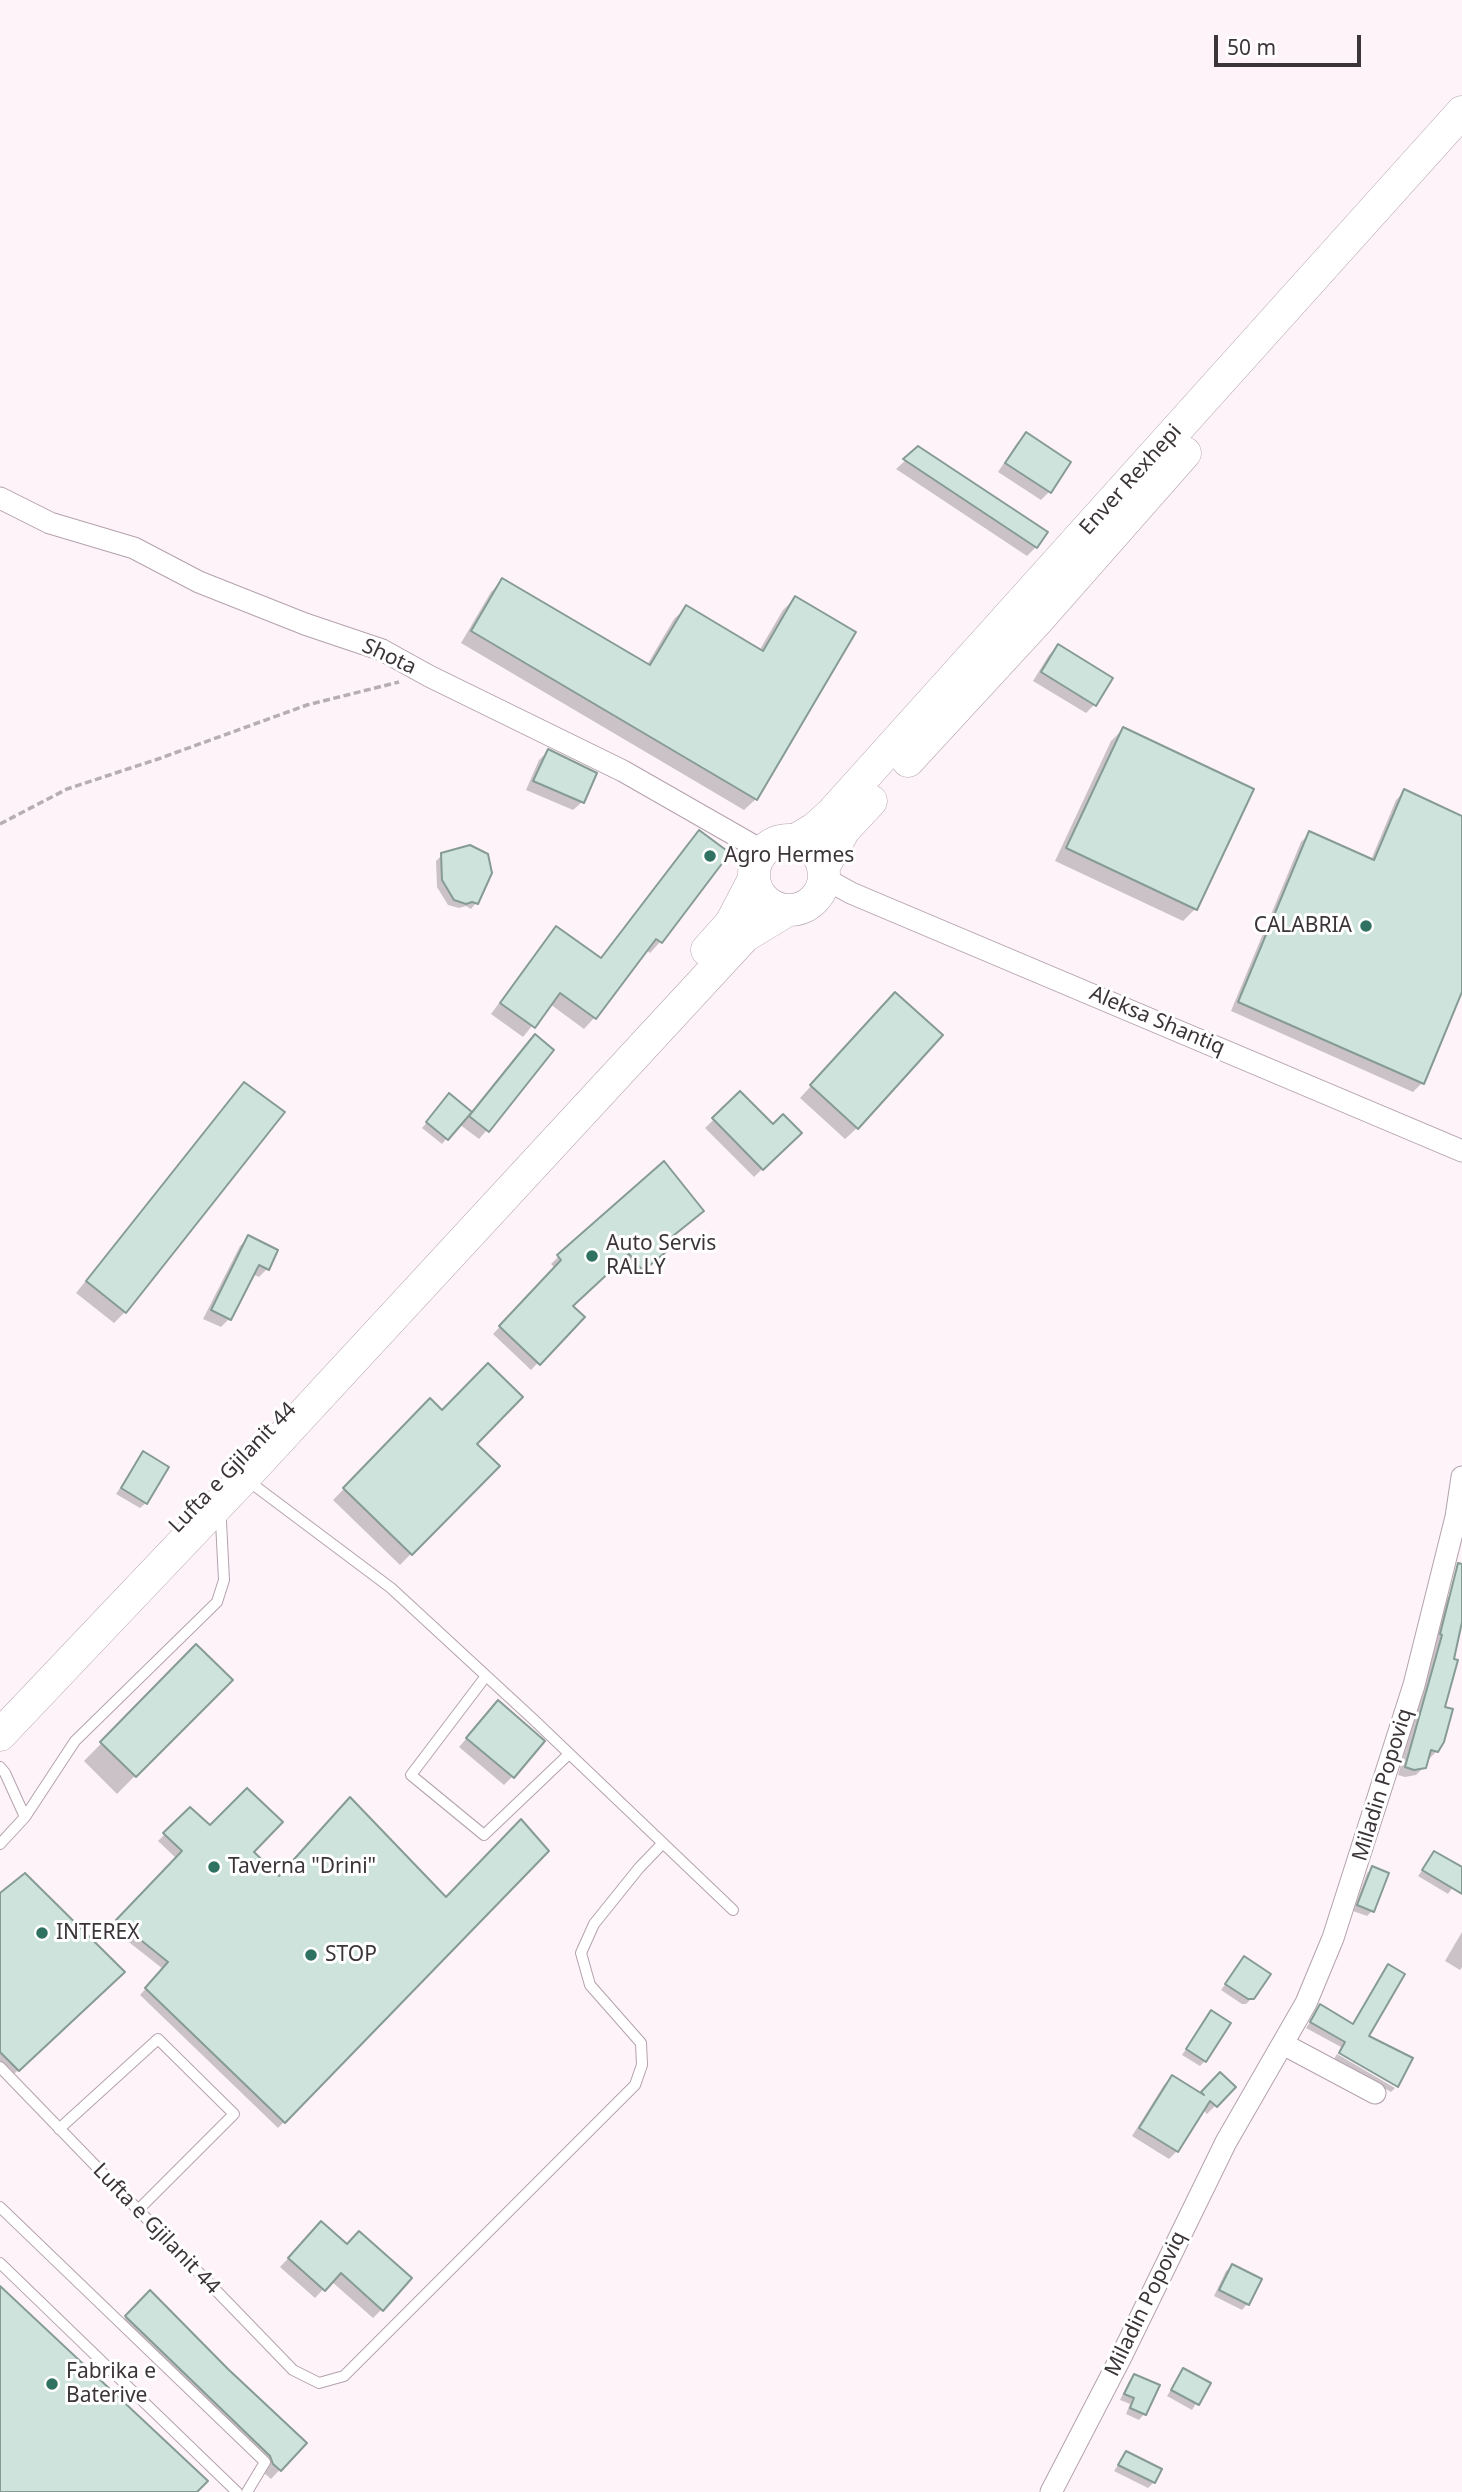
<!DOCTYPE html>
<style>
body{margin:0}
#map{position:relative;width:1462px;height:2492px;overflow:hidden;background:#fef3f9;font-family:"Noto Sans",sans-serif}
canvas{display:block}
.scale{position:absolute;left:1214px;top:35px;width:147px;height:32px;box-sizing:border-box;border:4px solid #3b3439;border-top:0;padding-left:9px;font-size:21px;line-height:24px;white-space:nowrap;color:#3b3439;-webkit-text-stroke:5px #fff;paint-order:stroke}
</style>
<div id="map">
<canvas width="1462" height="2492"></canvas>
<div class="scale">50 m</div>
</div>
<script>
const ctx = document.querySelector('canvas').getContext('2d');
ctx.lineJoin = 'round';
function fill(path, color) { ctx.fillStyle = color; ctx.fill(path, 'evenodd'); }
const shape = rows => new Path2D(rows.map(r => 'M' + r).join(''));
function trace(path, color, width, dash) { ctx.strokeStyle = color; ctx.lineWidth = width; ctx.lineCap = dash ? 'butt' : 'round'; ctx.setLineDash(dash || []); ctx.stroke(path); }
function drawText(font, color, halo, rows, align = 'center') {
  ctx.font = font + ' "Noto Sans",sans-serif'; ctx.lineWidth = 6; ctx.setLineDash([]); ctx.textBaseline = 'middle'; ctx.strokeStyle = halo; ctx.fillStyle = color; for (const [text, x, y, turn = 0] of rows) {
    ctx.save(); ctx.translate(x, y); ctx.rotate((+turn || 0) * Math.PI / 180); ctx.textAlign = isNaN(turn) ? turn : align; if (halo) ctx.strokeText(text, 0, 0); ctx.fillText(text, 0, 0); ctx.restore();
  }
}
const shadow = shape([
 [1026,434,1049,492,1041,500,998,472,1017,443],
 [919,448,1046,532,1036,547,1027,556,896,469],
 [503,580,647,665,674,619,686,608,759,651,783,610,795,598,756,799,744,810,461,643,491,592],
 [1058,646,1094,705,1086,713,1033,681,1049,655],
 [1123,729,1252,790,1195,909,1183,921,1055,861,1111,741],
 [548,751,582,802,573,810,526,790,539,760],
 [1404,792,1462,818,1462,988,1422,1083,1413,1092,1231,1011,1301,842,1310,833,1371,860,1396,800],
 [699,832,728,854,660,942,650,953,646,950,594,1018,584,1029,550,1004,523,1037,491,1014,546,939,557,928,599,960,688,843],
 [442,855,476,903,471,909,466,906,459,908,448,905,437,887,436,861],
 [884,1006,857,1128,845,1139,800,1098],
 [244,1084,125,1312,114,1323,76,1293],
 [740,1094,773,1127,799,1133,754,1177,705,1128],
 [449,1096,487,1130,479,1139,459,1124,442,1144,422,1128],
 [664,1164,666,1241,664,1253,635,1277,621,1260,571,1307,582,1317,531,1370,493,1334,555,1268,551,1264,558,1257],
 [249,1237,267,1269,259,1277,252,1274,229,1319,221,1327,203,1319,240,1246],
 [430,1401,497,1466,400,1565,333,1500],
 [143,1453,146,1503,140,1508,116,1494],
 [1452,1593,1462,1595,1462,1613,1443,1708,1437,1751,1429,1759,1427,1758,1424,1767,1416,1775,1405,1777,1398,1775,1435,1642,1444,1601],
 [196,1647,230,1680,117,1794,84,1761],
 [490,1711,512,1777,504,1785,459,1747],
 [190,1809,210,1827,279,1878,446,1899,547,1851,278,2128,140,1995,163,1969,111,1928,177,1859,158,1841],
 [1435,1853,1462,1870,1462,1874,1448,1894,1418,1876],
 [1373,1868,1372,1911,1367,1916,1353,1911,1367,1873],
 [0,1895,122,1972,13,2075,0,2062],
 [1462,1932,1462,1967,1460,1970,1445,1961],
 [1244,1958,1252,1998,1246,2004,1242,2004,1221,1990],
 [1389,1966,1367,2036,1397,2085,1339,2051,1341,2047,1306,2028,1320,2007,1352,2025],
 [1211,2013,1205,2061,1200,2066,1182,2055],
 [1337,2054,1395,2088,1391,2092,1334,2059],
 [1220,2074,1234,2087,1207,2114,1203,2110,1177,2151,1169,2159,1132,2136,1164,2085,1172,2077,1200,2095],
 [313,2232,382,2309,373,2318,331,2281,315,2298,280,2267],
 [1232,2266,1260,2280,1247,2304,1242,2310,1214,2296,1226,2271],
 [150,2292,227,2370,305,2443,271,2479,264,2473,262,2465,117,2326],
 [1183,2370,1208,2384,1192,2410,1167,2396],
 [1134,2376,1158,2386,1144,2414,1139,2420,1126,2414,1130,2404,1120,2400,1129,2381],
 [1126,2453,1154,2482,1148,2488,1114,2471]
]);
const building = shape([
 [1026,432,1071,462,1051,493,1005,463,1026,432],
 [918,446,1048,532,1037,548,903,459,918,446],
 [502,578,650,665,686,605,763,651,795,596,856,632,757,800,471,631,502,578],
 [1058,644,1113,678,1096,706,1041,672,1058,644],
 [1123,727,1254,789,1197,910,1066,848,1123,727],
 [548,749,597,773,584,803,533,781,548,749],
 [1404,789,1462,816,1462,992,1424,1084,1238,1002,1309,831,1374,860,1404,789],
 [699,830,730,853,662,943,656,939,596,1019,560,993,535,1028,500,1003,556,926,601,958,699,830],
 [470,845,488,854,492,873,478,904,472,902,466,904,454,900,442,880,441,853,470,845],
 [895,992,943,1035,858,1129,810,1085,895,992],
 [535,1034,554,1050,489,1132,469,1116,535,1034],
 [244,1082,285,1112,126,1313,86,1281,244,1082],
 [740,1091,773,1124,783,1114,802,1133,763,1170,712,1118,740,1091],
 [449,1093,472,1112,448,1140,426,1122,449,1093],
 [664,1161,704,1211,668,1240,673,1246,643,1271,629,1254,573,1306,585,1317,540,1365,499,1326,561,1260,557,1255,664,1161],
 [248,1235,278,1250,269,1270,259,1265,231,1320,211,1310,248,1235],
 [488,1363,523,1397,477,1444,500,1466,412,1555,343,1488,430,1398,442,1410,488,1363],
 [143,1451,169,1467,147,1504,121,1488,143,1451],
 [1458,1563,1462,1564,1462,1622,1454,1659,1458,1660,1445,1707,1453,1709,1444,1742,1438,1752,1431,1750,1426,1768,1414,1770,1405,1767,1442,1635,1440,1634,1458,1563],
 [196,1644,233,1680,136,1777,100,1742,196,1644],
 [498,1700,545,1741,514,1778,466,1738,498,1700],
 [247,1788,283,1822,254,1852,279,1876,350,1797,446,1897,521,1819,549,1851,285,2123,145,1988,168,1962,116,1920,182,1851,163,1833,190,1807,210,1825,247,1788],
 [1434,1851,1462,1867,1462,1894,1422,1870,1434,1851],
 [1372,1866,1389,1873,1374,1912,1357,1905,1372,1866],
 [25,1873,125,1972,19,2071,0,2052,0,1893,25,1873],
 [1244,1956,1271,1974,1254,1999,1248,1999,1225,1984,1244,1956],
 [1388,1964,1405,1974,1369,2036,1413,2058,1398,2087,1339,2053,1345,2042,1310,2022,1320,2004,1353,2024,1388,1964],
 [1211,2010,1231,2023,1206,2062,1186,2049,1211,2010],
 [1220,2072,1236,2087,1217,2107,1210,2101,1178,2152,1139,2128,1172,2075,1204,2095,1201,2092,1220,2072],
 [321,2221,347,2244,359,2231,412,2278,383,2311,341,2273,325,2291,288,2258,321,2221],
 [1232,2264,1262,2279,1249,2305,1219,2290,1232,2264],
 [0,2286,208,2481,197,2492,0,2492,0,2286],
 [150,2290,228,2369,307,2443,281,2471,273,2464,270,2456,125,2316,150,2290],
 [1183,2368,1211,2383,1199,2405,1171,2390,1183,2368],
 [1134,2374,1160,2385,1146,2415,1130,2408,1134,2398,1124,2394,1134,2374],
 [1126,2451,1162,2469,1155,2483,1118,2465,1126,2451]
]);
const path = shape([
 [0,824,67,789,158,759,307,705,399,682]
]);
const service = shape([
 [247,1480,391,1588,534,1720,733,1910],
 [486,1676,411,1775,484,1835,569,1754],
 [0,1767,5,1773,25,1817],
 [0,1844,25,1817,75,1741,217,1602,224,1580,221,1522,218,1513],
 [0,2067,293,2370,319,2383,344,2376,635,2085,642,2065,641,2043,590,1985,581,1953,594,1924,639,1868,663,1843],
 [59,2129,158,2039,234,2114,138,2210],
 [0,2207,265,2462,247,2492],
 [0,2263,237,2492]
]);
const minor = shape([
 [0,498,50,523,134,548,199,582,305,624,382,650,429,676,623,771,763,851],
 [824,878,851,893,1462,1151],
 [1283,2044,1375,2093],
 [1051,2492,1121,2357,1226,2142,1306,2003,1333,1938,1414,1685,1456,1517,1462,1477]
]);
const primary = shape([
 [908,761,1038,620,1185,453],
 '754 875a35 35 0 1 1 70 0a35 35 0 1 1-70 0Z',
 [794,841,814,829,831,814,1462,112],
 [823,868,844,830,871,801],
 [707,950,731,923,754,879],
 [0,1735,244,1478,745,936,788,910]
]);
const markers = [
 [710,856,7,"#307262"],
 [1366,926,7,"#307262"],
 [592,1256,7,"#307262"],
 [214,1867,7,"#307262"],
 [42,1933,7,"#307262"],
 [311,1955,7,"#307262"],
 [52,2384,7,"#307262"]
];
const streetNames = [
 ["Enver Rexhepi",1131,480,-48],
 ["Shota",389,657,25],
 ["Aleksa Shantiq",1157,1021,23],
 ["Lufta e Gjilanit 44",233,1468,-46],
 ["Miladin Popoviq",1383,1785,-73],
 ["Lufta e Gjilanit 44",156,2229,46],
 ["Miladin Popoviq",1146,2304,-64]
];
const poiNames = [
 ["Agro Hermes",724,856],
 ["CALABRIA",1352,926,"right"],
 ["Auto Servis",606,1244],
 ["RALLY",606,1268],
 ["Taverna \"Drini\"",228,1867],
 ["INTEREX",56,1933],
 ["STOP",325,1955],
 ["Fabrika e",66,2372],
 ["Baterive",66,2396]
];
fill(shadow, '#0003');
fill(building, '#cde3dc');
trace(building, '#869b94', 2);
trace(service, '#b4a2ad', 12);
trace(minor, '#b4a2ad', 23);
trace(primary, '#b4a2ad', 33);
trace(path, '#b7aeb3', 3.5, [7, 3.5]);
trace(service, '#fff', 10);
trace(minor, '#fff', 21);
trace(primary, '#fff', 32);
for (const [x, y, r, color] of markers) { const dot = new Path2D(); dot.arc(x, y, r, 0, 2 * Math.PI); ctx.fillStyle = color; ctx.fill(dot); trace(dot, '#fff', 2.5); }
drawText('21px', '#3b3439', '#fff', streetNames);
drawText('21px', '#3b3439', '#fff', poiNames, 'left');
</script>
